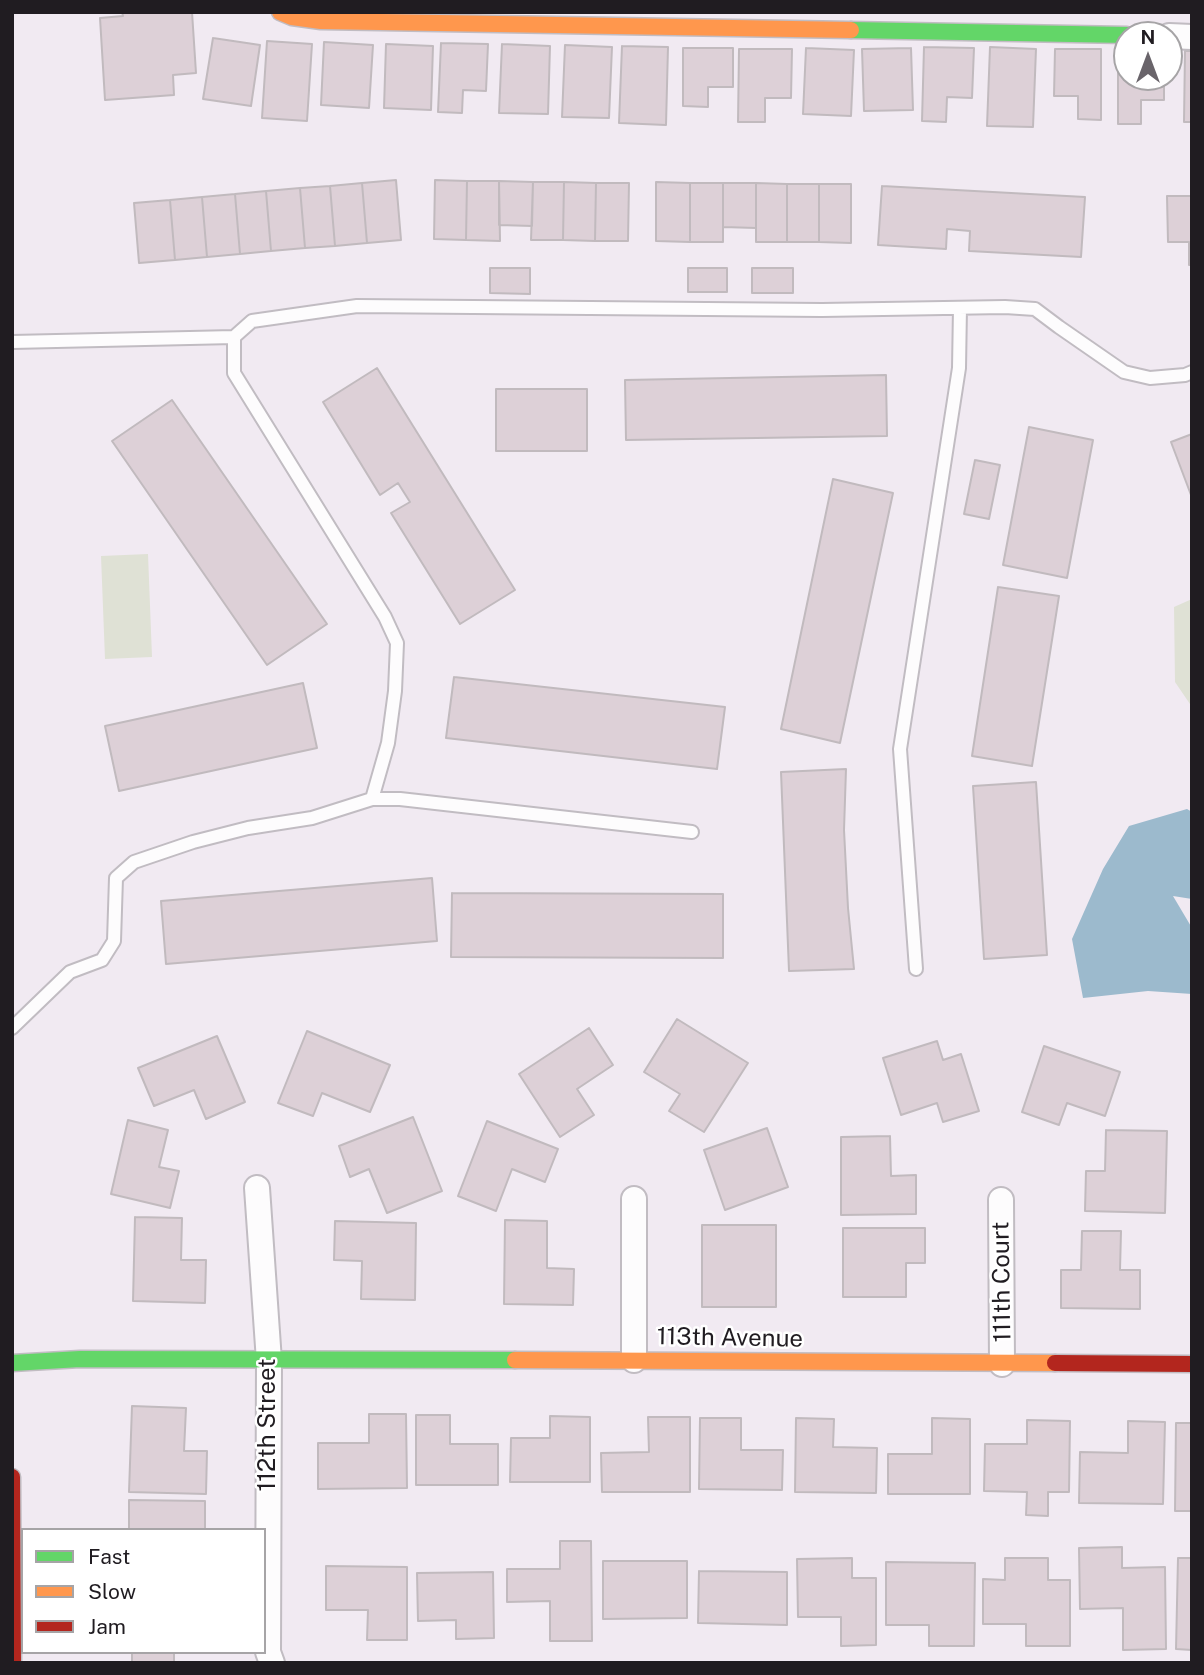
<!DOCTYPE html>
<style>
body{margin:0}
#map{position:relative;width:1204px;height:1675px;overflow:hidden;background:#f1eaf2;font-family:"Public Sans",sans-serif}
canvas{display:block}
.frame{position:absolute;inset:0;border:14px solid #201c21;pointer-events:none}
.legend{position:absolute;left:21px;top:1528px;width:245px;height:126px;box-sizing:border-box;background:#fff;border:2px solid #a6a4a6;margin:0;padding:9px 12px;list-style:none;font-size:21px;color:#201c21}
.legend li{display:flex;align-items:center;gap:14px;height:35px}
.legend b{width:35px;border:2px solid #a6a4a6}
.north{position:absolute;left:1113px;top:21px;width:70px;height:70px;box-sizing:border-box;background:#fff;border:2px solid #a6a4a6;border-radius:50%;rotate:0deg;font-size:19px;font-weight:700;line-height:28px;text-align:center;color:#201c21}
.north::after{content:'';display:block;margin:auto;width:24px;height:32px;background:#69646a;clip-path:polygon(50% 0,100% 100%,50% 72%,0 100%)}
</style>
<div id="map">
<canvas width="1204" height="1675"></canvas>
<div class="frame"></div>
<ul class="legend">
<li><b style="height:9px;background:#63d668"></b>Fast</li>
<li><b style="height:9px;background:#ff974d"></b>Slow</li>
<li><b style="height:9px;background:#b3261e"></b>Jam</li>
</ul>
<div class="north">N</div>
</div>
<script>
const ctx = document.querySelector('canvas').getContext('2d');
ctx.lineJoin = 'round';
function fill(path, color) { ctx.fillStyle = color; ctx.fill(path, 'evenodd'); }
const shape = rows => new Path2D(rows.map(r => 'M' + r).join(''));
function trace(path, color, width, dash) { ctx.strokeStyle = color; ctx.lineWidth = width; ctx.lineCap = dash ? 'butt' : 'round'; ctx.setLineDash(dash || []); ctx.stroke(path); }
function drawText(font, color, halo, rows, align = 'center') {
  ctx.font = font + ' "Public Sans",sans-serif'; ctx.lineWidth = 5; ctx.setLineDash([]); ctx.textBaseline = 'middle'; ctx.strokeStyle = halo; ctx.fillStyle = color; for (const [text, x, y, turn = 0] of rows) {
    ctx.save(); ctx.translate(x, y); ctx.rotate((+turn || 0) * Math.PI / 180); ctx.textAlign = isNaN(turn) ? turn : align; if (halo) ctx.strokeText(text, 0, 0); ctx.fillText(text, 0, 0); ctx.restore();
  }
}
const green = shape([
 [148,554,152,657,105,659,101,556],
 [1192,599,1192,707,1175,682,1174,607]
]);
const water = shape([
 [1187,809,1192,812,1192,899,1173,896,1192,928,1192,994,1148,991,1083,998,1072,939,1103,869,1129,826]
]);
const building = shape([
 [122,12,192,12,196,73,173,75,174,95,105,100,100,18,123,16,122,12],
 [213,38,260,45,251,106,203,99,213,38],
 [267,41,312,44,307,121,262,118,267,41],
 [324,42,373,45,369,108,321,105,324,42],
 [441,43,488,44,486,91,463,90,462,113,438,112,441,43],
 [386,44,433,46,431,110,384,108,386,44],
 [502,44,550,46,548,114,499,113,502,44],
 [565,45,612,47,609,118,562,117,565,45],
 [622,46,668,47,666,125,619,123,622,46],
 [924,47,974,48,972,98,947,97,946,122,922,121,924,47],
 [990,47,1036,49,1033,127,987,126,990,47],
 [683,48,733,48,733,87,708,87,708,107,683,106,683,48],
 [806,48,854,50,851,116,803,114,806,48],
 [911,48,913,110,864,111,862,49,911,48],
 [739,49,792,49,791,98,765,98,765,122,738,122,739,49],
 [1055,49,1101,49,1101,120,1078,119,1078,96,1054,96,1055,49],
 [1118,51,1127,51,1127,77,1164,77,1164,100,1141,100,1141,124,1118,124,1118,51],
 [1185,51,1192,51,1192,122,1184,122,1185,51],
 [396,180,401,240,367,243,362,183,396,180],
 [435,180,467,181,466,240,434,239,435,180],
 [467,181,499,181,500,241,466,240,467,181],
 [499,181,533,182,532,226,499,225,499,181],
 [533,182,564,182,563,240,531,240,533,182],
 [564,182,596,183,595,241,563,240,564,182],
 [656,182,690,183,690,242,656,241,656,182],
 [362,183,367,243,335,246,330,186,362,183],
 [596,183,629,183,628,241,595,241,596,183],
 [690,183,723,183,723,242,690,242,690,183],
 [723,183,756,183,756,228,723,227,723,183],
 [756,183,787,184,787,242,756,242,756,183],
 [787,184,819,184,819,242,787,242,787,184],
 [819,184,851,184,851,243,819,242,819,184],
 [330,186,335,246,305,248,300,188,330,186],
 [882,186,1085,197,1081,257,969,251,970,231,947,229,946,249,878,245,882,186],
 [300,188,305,248,271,251,266,191,300,188],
 [266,191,271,251,240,254,235,194,266,191],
 [235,194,240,254,207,257,202,197,235,194],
 [1167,196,1192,196,1192,265,1189,265,1189,242,1168,242,1167,196],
 [202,197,207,257,175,260,170,200,202,197],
 [170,200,175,260,139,263,134,203,170,200],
 [490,268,530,268,530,294,490,293,490,268],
 [688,268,727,268,727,292,688,292,688,268],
 [752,268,793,268,793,293,752,293,752,268],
 [377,368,515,590,460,624,391,513,410,502,398,483,380,495,323,402,377,368],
 [886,375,887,436,626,440,625,380,886,375],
 [496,389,587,389,587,451,496,451,496,389],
 [172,400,327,624,267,665,112,441,172,400],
 [1029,427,1093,440,1067,578,1003,565,1029,427],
 [1192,434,1192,494,1191,495,1171,442,1192,434],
 [975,460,1000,465,989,519,964,514,975,460],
 [833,479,893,493,840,743,781,729,833,479],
 [998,587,1059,596,1032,766,972,756,998,587],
 [454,677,725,707,717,769,446,738,454,677],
 [303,683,317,748,119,791,105,726,303,683],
 [846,769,844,830,848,908,854,969,789,971,781,772,846,769],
 [1036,782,1047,955,984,959,973,786,1036,782],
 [432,878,437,941,166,964,161,901,432,878],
 [452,893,723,894,723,958,451,957,452,893],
 [677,1019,748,1063,704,1132,669,1111,680,1094,644,1072,677,1019],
 [589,1028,613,1065,577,1089,594,1115,560,1137,519,1074,589,1028],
 [307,1031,390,1065,370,1112,322,1093,313,1116,278,1103,307,1031],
 [217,1036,245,1102,206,1119,194,1090,154,1106,138,1068,217,1036],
 [937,1041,943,1060,961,1054,979,1111,943,1122,937,1103,901,1115,883,1058,937,1041],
 [1044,1046,1120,1072,1105,1116,1067,1103,1059,1125,1022,1112,1044,1046],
 [413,1117,442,1191,387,1213,369,1169,350,1177,339,1146,413,1117],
 [128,1120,168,1130,159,1167,179,1171,170,1208,111,1194,128,1120],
 [487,1121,558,1149,545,1182,512,1169,496,1211,458,1196,487,1121],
 [767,1128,788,1187,725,1210,704,1150,767,1128],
 [1106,1130,1167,1131,1165,1213,1085,1211,1086,1171,1105,1171,1106,1130],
 [890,1136,891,1176,916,1175,916,1214,841,1215,841,1137,890,1136],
 [135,1217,182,1218,181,1260,206,1260,205,1303,133,1301,135,1217],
 [505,1220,547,1221,547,1268,574,1269,573,1305,504,1304,505,1220],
 [335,1221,416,1223,415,1300,361,1299,362,1261,334,1260,335,1221],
 [702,1225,776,1225,776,1307,702,1307,702,1225],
 [843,1228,925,1228,925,1263,906,1263,906,1297,843,1297,843,1228],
 [1082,1231,1121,1231,1120,1270,1140,1270,1140,1309,1061,1308,1061,1270,1081,1270,1082,1231],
 [132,1406,186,1408,184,1451,207,1451,206,1494,129,1492,132,1406],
 [369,1414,406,1414,407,1488,318,1489,318,1443,369,1443,369,1414],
 [416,1415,450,1415,450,1444,498,1444,498,1485,416,1485,416,1415],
 [550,1416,590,1417,590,1482,510,1482,511,1438,550,1438,550,1416],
 [648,1417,690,1417,690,1492,602,1492,601,1453,649,1452,648,1417],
 [700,1418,741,1418,741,1450,783,1450,782,1490,699,1489,700,1418],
 [796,1418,834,1419,833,1447,877,1448,876,1493,795,1492,796,1418],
 [932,1418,970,1419,970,1494,888,1494,888,1454,932,1454,932,1418],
 [1027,1420,1070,1421,1069,1492,1048,1492,1048,1516,1026,1515,1027,1492,984,1491,985,1444,1027,1444,1027,1420],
 [1128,1421,1165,1422,1163,1504,1079,1503,1080,1452,1128,1453,1128,1421],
 [1176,1423,1192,1423,1192,1511,1175,1511,1176,1423],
 [129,1500,205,1501,205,1530,129,1530,129,1500],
 [560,1541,591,1541,592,1641,550,1641,550,1601,507,1602,507,1569,560,1569,560,1541],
 [1122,1547,1122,1568,1165,1567,1166,1649,1123,1650,1123,1608,1080,1609,1079,1548,1122,1547],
 [852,1558,852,1578,876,1578,876,1645,841,1646,841,1617,798,1617,797,1559,852,1558],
 [1005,1558,1048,1558,1048,1580,1070,1580,1070,1646,1026,1646,1026,1624,983,1624,983,1579,1005,1580,1005,1558],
 [1178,1558,1192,1558,1192,1650,1176,1649,1178,1558],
 [603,1561,687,1561,687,1618,603,1619,603,1561],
 [886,1562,975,1563,974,1646,929,1646,929,1625,886,1625,886,1562],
 [326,1566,407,1567,407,1640,367,1640,368,1610,326,1610,326,1566],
 [699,1571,787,1572,787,1625,698,1623,699,1571],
 [493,1572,494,1638,456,1639,456,1620,418,1621,417,1573,493,1572],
 [132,1652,174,1652,174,1663,132,1663,132,1652]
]);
const lane = shape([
 [234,337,234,373,385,617,397,643,395,691,388,743,372,799],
 [12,342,234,337,252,321,357,306,822,310,1005,307,1035,309,1059,327,1124,372,1150,378,1185,375,1192,372],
 [916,969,900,749,959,368,960,308],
 [12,1028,70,972,102,960,114,941,116,878,134,862,193,842,248,828,312,818,372,799,400,799,692,832]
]);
const street = shape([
 [1169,36,1192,37],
 [257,1188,269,1361,268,1652,272,1663],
 [634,1199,634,1360],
 [1001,1200,1002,1364]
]);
const fast = shape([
 [851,30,1127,35],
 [12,1363,80,1359,515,1360]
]);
const slow = shape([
 [280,12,292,17,321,21,851,30],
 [515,1360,1055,1363]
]);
const jam = shape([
 [1055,1363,1192,1364],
 [12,1477,13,1663]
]);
const streetNames = [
 ["111th Court",1002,1282,-91],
 ["113th Avenue",730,1338,1],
 ["112th Street",268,1425,-90]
];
fill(green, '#dfe1d5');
fill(water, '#9cbacd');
fill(building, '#ddd0d7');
trace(building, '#c1babe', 2);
trace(lane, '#c1bcc2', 16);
trace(street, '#c1bcc2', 28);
trace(fast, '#c1bcc2', 19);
trace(slow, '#c1bcc2', 19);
trace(jam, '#c1bcc2', 19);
trace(lane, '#fdfcfd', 12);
trace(street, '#fdfcfd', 24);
trace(fast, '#63d668', 16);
trace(slow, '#ff974d', 16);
trace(jam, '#b3261e', 16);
drawText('24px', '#201c21', '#fff', streetNames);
</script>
